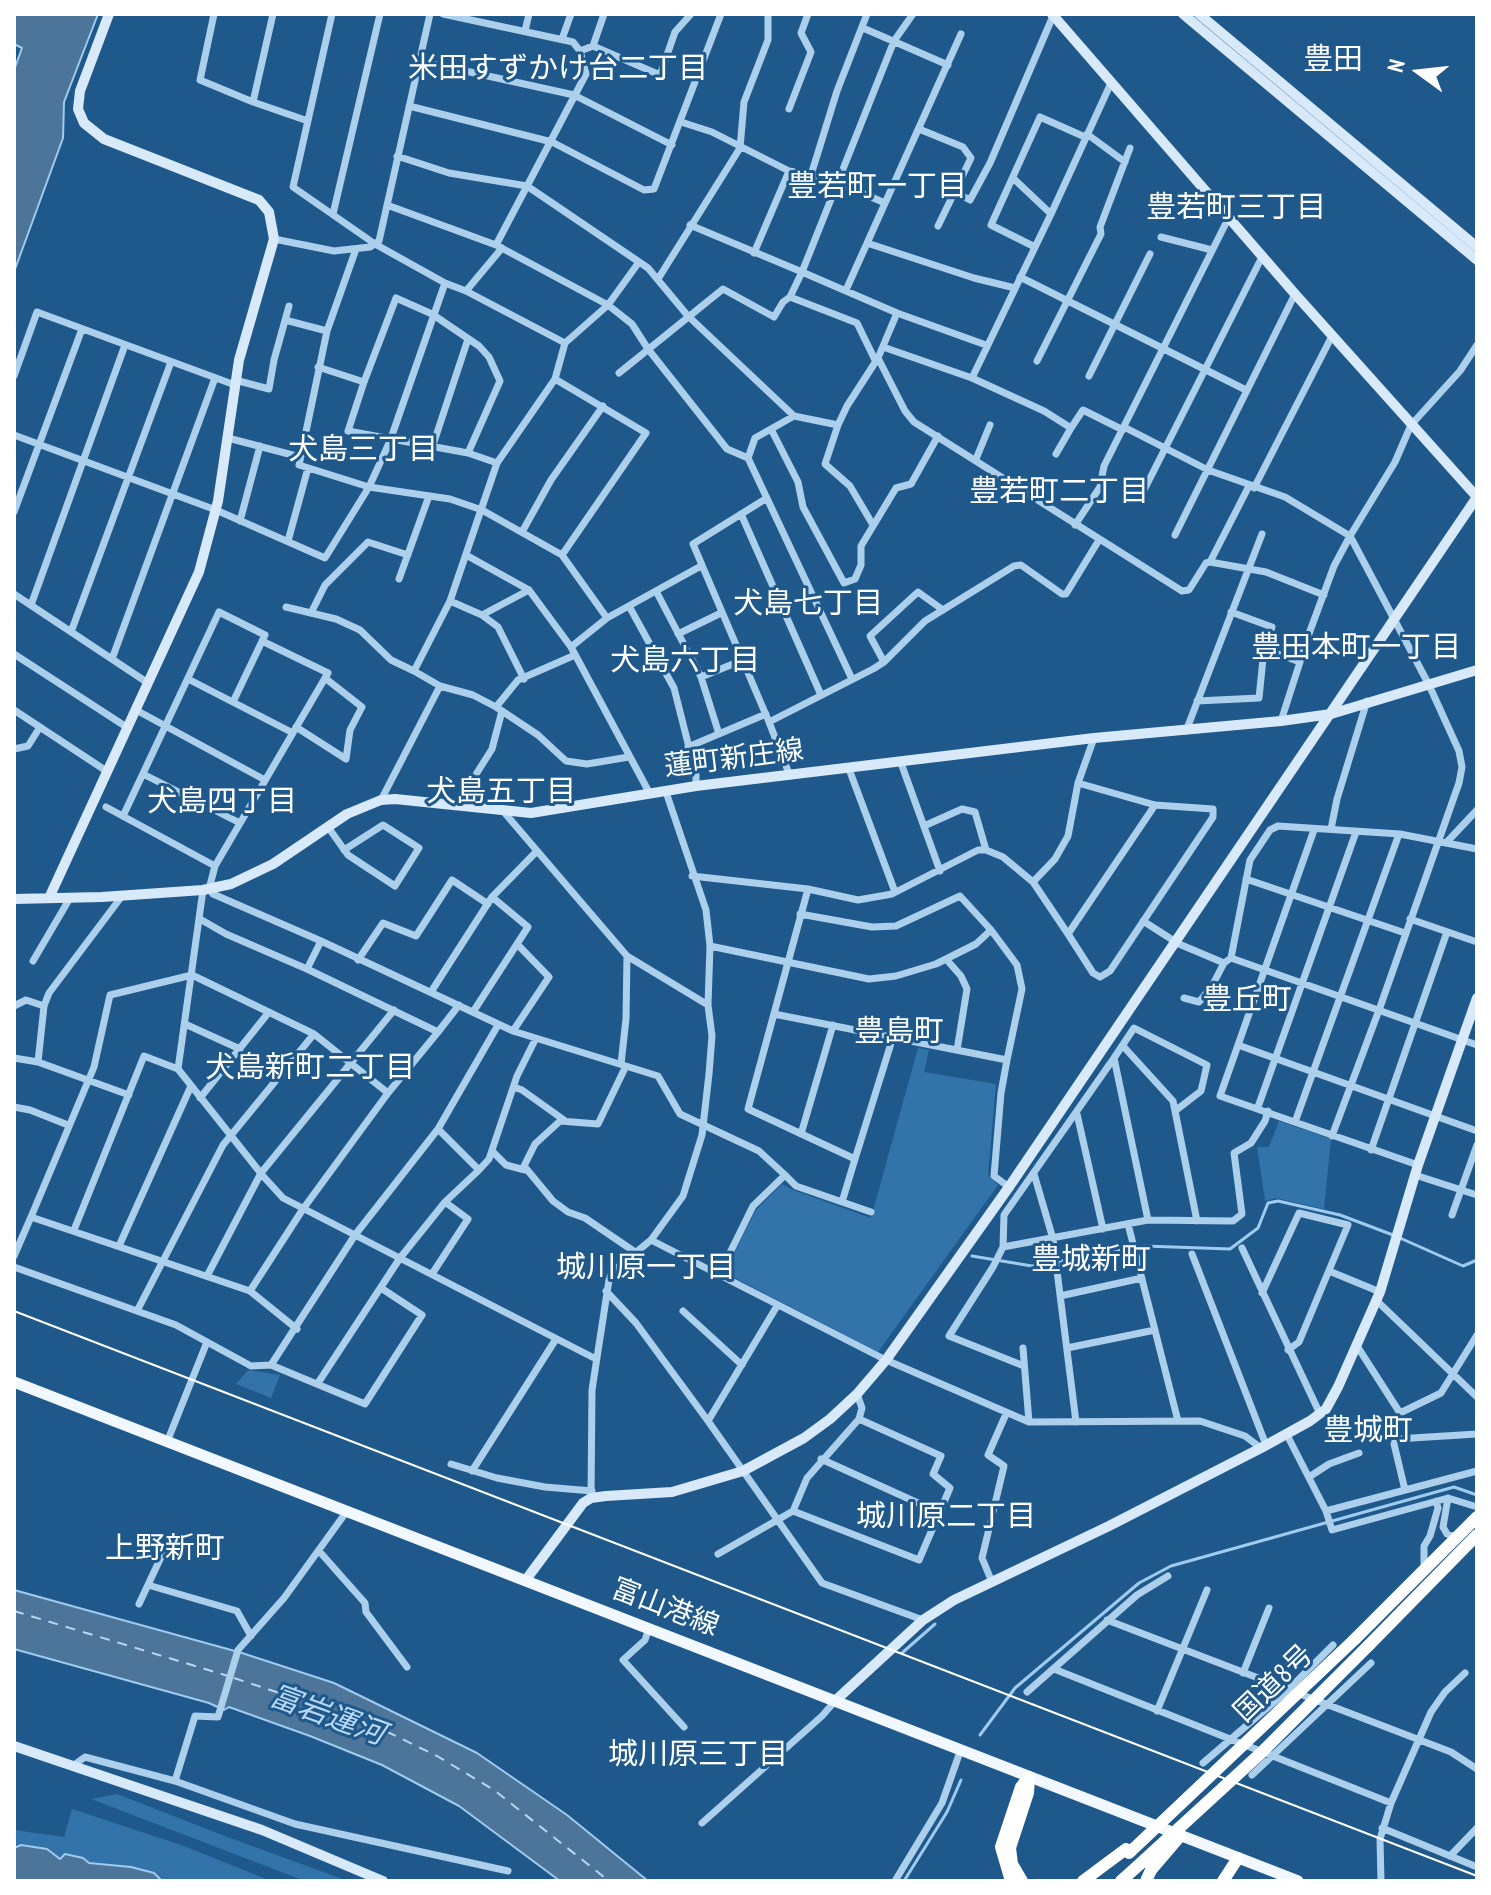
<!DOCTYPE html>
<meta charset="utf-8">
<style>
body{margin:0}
#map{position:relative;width:1491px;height:1895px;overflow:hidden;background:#1f598c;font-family:"PT Sans Narrow",sans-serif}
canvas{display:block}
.frame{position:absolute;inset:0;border:16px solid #fff;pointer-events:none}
.north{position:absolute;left:1379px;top:32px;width:80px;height:80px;-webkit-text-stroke:6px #1f598c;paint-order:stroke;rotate:285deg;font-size:22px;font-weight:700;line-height:32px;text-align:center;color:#fff}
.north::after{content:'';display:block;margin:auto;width:28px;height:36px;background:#fff;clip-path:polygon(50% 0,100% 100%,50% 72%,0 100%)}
</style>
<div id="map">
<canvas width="1491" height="1895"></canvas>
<div class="frame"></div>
<div class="north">N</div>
</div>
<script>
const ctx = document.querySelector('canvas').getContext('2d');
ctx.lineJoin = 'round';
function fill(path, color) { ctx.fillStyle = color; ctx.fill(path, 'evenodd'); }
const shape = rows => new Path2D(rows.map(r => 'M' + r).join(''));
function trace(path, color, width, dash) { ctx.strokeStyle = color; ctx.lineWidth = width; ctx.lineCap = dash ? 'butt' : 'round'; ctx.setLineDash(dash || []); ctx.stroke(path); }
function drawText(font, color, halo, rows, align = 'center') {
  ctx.font = font + ' "PT Sans Narrow","Noto Sans JP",sans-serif'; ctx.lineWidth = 6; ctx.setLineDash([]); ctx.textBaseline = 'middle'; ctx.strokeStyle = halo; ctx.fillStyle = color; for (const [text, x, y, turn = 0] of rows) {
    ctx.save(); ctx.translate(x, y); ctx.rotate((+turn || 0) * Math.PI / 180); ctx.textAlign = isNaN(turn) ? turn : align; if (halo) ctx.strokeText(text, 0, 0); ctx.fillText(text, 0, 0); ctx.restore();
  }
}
const green = shape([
 [918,1048,929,1050,924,1072,996,1084,988,1175,998,1185,878,1352,727,1274,726,1270,756,1210,782,1184,793,1190,871,1218],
 [1279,1121,1331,1139,1324,1209,1276,1198,1265,1201,1257,1147,1269,1147],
 [248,1370,280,1375,271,1398,236,1384],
 [117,1794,222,1835,348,1881,305,1881,91,1799],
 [72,1809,181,1845,271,1881,161,1881,154,1873,131,1867,60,1859,14,1844,14,1830,64,1837]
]);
const water = shape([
 [14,14,98,14,64,102,63,138,14,272,14,70,22,48,14,44,14,14],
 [14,1590,242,1653,334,1683,477,1753,567,1815,648,1881,560,1881,459,1806,382,1765,310,1736,229,1707,224,1710,209,1703,14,1649,14,1590],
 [21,1845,47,1849,60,1859,65,1854,83,1858,89,1863,131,1867,154,1873,162,1881,14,1881,14,1848,21,1845]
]);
const stream = shape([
 [1400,1238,1463,1266,1477,1260],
 [972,1256,1032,1266,1144,1246,1230,1249,1258,1228,1268,1203,1278,1201,1340,1215,1393,1235],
 [902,1653,935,1624],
 [980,1735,1015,1688,1139,1583,1171,1566,1454,1487,1477,1495],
 [904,1881,947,1812,961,1780]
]);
const ferry = shape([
 [14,1611,228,1676],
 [234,1678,367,1722,437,1756,494,1790,609,1881]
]);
const street = shape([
 [214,14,200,80,253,102],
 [273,14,253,102,308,121],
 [332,14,293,187,375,244,445,283,466,291,565,343],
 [443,14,573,42,580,51,586,74,496,245],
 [867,14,837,91,811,175,839,183,885,203],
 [863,28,948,65],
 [525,31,529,14],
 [562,39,571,14],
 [593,46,660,75,675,32,691,14],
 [580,51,593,46,604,14],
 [420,61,574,95,672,145],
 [409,106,552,142,644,190,654,189,721,14],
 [789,109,811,52,801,33,808,14],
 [681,122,712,132,789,171,754,253],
 [919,129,963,147,971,158,938,226],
 [1087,134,1125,162],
 [397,156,449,173,527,186,648,268,688,316,794,416],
 [789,171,811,175],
 [1013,178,1051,214],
 [955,192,970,200,990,163,1053,16],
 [387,205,496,245,608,305,632,324,648,349,727,449,748,458],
 [333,214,380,14],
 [1161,237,1212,250],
 [274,239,334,251,370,247,379,241,430,14],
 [867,243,974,278,1015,288],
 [1035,247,991,225,1040,117,1085,137],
 [356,249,327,331,299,465,369,487,450,499,482,510,562,555,607,618,571,647,650,794],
 [1020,277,1246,390],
 [658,279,740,148,744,102,768,40,768,14],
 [846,290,961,34],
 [466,291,502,248],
 [790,297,857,323,876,362],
 [897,313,986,345],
 [285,320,327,331],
 [883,347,972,378,1044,411,1071,428,1083,410,1123,430],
 [878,358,905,411,914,422,1182,591,1189,590,1206,563,1210,562,1266,572,1324,595],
 [1037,361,1101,234,1100,227,1130,148],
 [318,367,364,382],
 [619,373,723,289,774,317,783,302,790,297,802,272,690,225],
 [14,376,37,312,235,385],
 [1089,376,1150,254],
 [972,378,1051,214,1111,83],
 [555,379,646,433,562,555],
 [235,380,269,389,274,360,289,306],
 [838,425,825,464,850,486,873,525],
 [1124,427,1208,470,1285,497,1350,536,1429,685,1459,751,1462,767,1459,783,1379,1010,1332,1136],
 [771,429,798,482,803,507,844,583,855,579,861,565,861,546,896,488,911,484,938,436],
 [14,435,216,510,325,558,369,487,390,441,445,283],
 [228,438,300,457],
 [432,448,468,339],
 [468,453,500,381,489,357,479,346,432,314,396,298,364,382,348,431,468,453,497,463],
 [1056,454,1071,428],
 [976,459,990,425],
 [1254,488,1332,336],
 [767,498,693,544,769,722,873,669,884,662,925,621,1014,566,1021,565,1062,594,1066,594,1099,540],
 [1140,498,1263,255],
 [14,512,82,329],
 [741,514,821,695],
 [240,521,260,446],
 [1075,525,1100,487,1104,466,1229,217],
 [522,532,551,480,603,406],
 [1175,535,1295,294],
 [288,541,308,468],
 [466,555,529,590,571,647],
 [1210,562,1249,486],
 [399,579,429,496],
 [656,591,701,677,719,734],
 [14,594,148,683],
 [450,601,482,615,498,627,524,679],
 [31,605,125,345],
 [629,606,674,688,696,775,696,786],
 [286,607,336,619,360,630,391,660,414,671],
 [311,613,325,585,368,542,408,555],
 [482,615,529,590],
 [607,618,701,566],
 [71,632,171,362],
 [678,634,721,613],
 [262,641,328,673,215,866,209,889,213,894,321,941,513,1031,658,1076,680,1114,759,1151,785,1175,753,1206,719,1275],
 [1264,649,1300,662],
 [14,654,128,728],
 [112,659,215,378],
 [884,662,870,636,918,592,943,610],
 [701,677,743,660],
 [188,679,293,733],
 [852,679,748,458,755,438,794,416,838,425,847,406,878,358,897,313,802,272,894,41,913,14],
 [440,686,473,695,496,707,538,735,566,761,587,764,629,757],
 [1197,701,1259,698,1264,649,1272,627,1231,612],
 [496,707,518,680,575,655],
 [14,710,108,772],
 [136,710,265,780],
 [1281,721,1310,631,1334,566,1350,536,1395,462,1411,425,1460,371,1477,345],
 [769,722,790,776],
 [296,727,346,759,350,730,362,707,325,678],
 [1186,731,1262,534],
 [688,747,766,714],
 [14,749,28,746,40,727],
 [901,763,940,871],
 [849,769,895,892],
 [143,774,240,823],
 [1078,783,1155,805],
 [381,800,440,686,414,671,450,601,497,463,555,379,565,343,608,305,639,262],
 [1155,805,1213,809,1213,817,1110,971,1100,977,1093,973,1068,934,1155,805],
 [456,806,492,749,502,711],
 [106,807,215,866],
 [503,811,627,956,708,1005],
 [123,816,219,612,265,635,233,702],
 [924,826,962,809,975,812,986,850],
 [328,827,348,855,395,886,419,848,383,825,344,850],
 [1331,829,1337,799,1367,701],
 [1314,830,1220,1096,1418,1165],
 [1446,843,1477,810],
 [692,876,808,889,858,900,892,894,978,850,986,850,1003,857,1033,882,1068,934],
 [1246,879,1405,933],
 [1033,882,1055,859,1068,836,1078,783,1094,738],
 [808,889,748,1109,855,1159,893,1037],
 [203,890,178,1069,263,1176,283,1198,596,1359],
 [800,914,872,927,896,926,960,896,991,930],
 [200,919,226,934,307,969,438,1032,388,1093,303,1209,250,1291],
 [1410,919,1477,942],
 [1143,921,1179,944,1224,963,1231,958,1477,1045],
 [710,946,869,979,896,976,936,964,976,944,991,930,1017,965,1022,989,1007,1060,774,1014],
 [1231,958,1250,860,1270,830,1278,826,1400,834,1477,849],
 [946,959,961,976,967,989,957,1050],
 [358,960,383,923,416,936,452,880,488,904],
 [33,961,70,898],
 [307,969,321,941],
 [431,992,492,897,536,852],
 [1184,998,1199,1002,1212,986,1224,963],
 [14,1006,26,1000,44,1006,49,993,122,896],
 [473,1012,528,927,492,897],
 [185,1024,240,1049],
 [513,1031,549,977,517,944],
 [438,1032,459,1005],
 [1238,1045,1477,1131],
 [1123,1046,1173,1101,1197,1221],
 [14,1058,38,1062,129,1095],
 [1114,1058,1134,1028,1207,1065,1201,1091,1175,1111],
 [1007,1060,1001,1093,994,1176,1009,1187],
 [38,1062,44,1006],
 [621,1064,626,1019,627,956],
 [625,1068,598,1124,560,1121,535,1144,524,1166,553,1201,568,1212,585,1218,635,1252],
 [514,1087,522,1090,564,1120],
 [200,1098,269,1012],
 [14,1107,30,1110,68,1125],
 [1258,1107,1356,832],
 [1077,1114,1103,1229],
 [1295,1122,1399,834],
 [801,1134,833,1025],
 [1371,1150,1447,932],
 [492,1151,506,1165,525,1170],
 [479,1170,489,1159,517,1076,535,1040],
 [1034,1174,1053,1239,1076,1422],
 [785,1175,796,1186,871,1212],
 [1415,1175,1477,1195],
 [842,1202,855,1159],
 [1452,1215,1477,1145],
 [1148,1220,1114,1058,1004,1215,1003,1247,1148,1220,1233,1221,1242,1214,1234,1153,1251,1143,1265,1121,1268,1111],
 [1128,1224,1178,1421],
 [74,1230,144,1056,178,1069],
 [651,1240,886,1360,1029,1422,1200,1421,1245,1436,1261,1448],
 [119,1246,191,1086],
 [1003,1247,993,1267,949,1336,1024,1366],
 [1242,1248,1320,1414],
 [1192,1254,1266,1445],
 [14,1256,31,1217],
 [14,1267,176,1325,251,1366,271,1365],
 [1329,1271,1380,1292],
 [432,1274,468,1219,445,1202],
 [207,1276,261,1173,394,1010],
 [381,1288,422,1315,365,1404,271,1365,355,1235,438,1129,498,1025],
 [606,1291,636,1323,708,1421],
 [1262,1293,1299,1213,1348,1225,1299,1342,1288,1350],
 [1060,1296,1142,1278],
 [1376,1300,1477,1397],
 [777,1306,708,1421,822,1583,923,1620],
 [137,1311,223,1145,314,1034],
 [683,1311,742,1365],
 [297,1329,250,1291,31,1217,94,1067,110,995,192,975,314,1034,388,1093],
 [1357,1346,1400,1413,1441,1393,1477,1335],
 [1023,1348,1029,1422],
 [1067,1348,1155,1330],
 [318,1383,400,1258,445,1202,479,1170,438,1129],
 [1286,1433,1326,1511,1332,1530,1448,1498,1474,1506],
 [167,1442,207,1342],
 [821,1459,940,1513],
 [451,1464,497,1478,545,1487,592,1491],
 [472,1471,556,1339],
 [1309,1477,1329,1464,1359,1453],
 [1405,1490,1394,1444,1396,1439,1477,1434],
 [591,1498,592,1390,609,1280,612,1272,651,1240,683,1196,702,1135,709,1074,712,1036,708,1005,710,946,706,910,666,792],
 [1448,1498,1443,1527,1447,1534,1456,1537],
 [793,1511,919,1560,950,1488,933,1474,941,1456,859,1419],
 [1326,1511,1477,1471],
 [319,1551,365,1603,366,1612,407,1667],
 [718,1554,793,1511,807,1478,859,1419,862,1408,857,1394],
 [1424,1568,1424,1546,1430,1536,1438,1508,1436,1501],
 [992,1582,982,1558,1004,1466,988,1455,1006,1414],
 [148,1585,237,1611,251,1636],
 [139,1604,170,1538],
 [1107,1620,1451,1752,1477,1769],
 [649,1628,645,1640,623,1660,684,1727],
 [1054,1669,1391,1803],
 [1243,1673,1269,1608],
 [1027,1692,1137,1595,1168,1576],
 [1157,1711,1207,1590],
 [1203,1763,1288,1690,1333,1645],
 [74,1765,85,1757,175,1781,195,1716,218,1717,238,1650,284,1598,347,1511],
 [1252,1775,1371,1663],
 [175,1781,295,1824,508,1871],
 [702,1823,822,1716,836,1700],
 [1382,1828,1477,1867],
 [1450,1856,1477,1828],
 [895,1881,942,1803,961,1749],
 [1381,1881,1380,1839,1391,1803,1431,1712,1445,1692,1465,1673]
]);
const secondary = shape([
 [1052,14,1295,294,1477,497],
 [1183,14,1477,260],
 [1199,14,1477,247],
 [49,898,199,572,218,501,239,360,274,239,269,212,259,200,104,139,84,123,78,109,80,91,109,14],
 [14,899,102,897,203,890,231,884,273,864,347,814,381,800,395,799,531,813,696,786,1094,738,1281,721,1331,714,1477,670],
 [525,1581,583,1503,591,1498,606,1496,672,1492,743,1471,804,1438,830,1419,857,1394,886,1360,1009,1187,1477,497],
 [836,1700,923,1620,954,1600,1109,1526,1261,1448,1310,1421,1326,1409,1338,1387,1380,1292,1418,1165,1477,998],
 [14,1746,262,1830,383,1881]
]);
const primary = shape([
 [14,1382,1298,1881]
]);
const highway = shape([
 [1355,1639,1477,1517],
 [1369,1645,1477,1535],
 [1011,1881,1001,1847,1021,1787,1029,1777],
 [1022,1881,1012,1864,1010,1848,1028,1793,1029,1777],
 [1083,1881,1126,1849],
 [1121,1881,1141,1863],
 [1146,1881,1151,1870],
 [1223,1881,1238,1858]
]);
const tram = shape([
 [14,1311,1477,1876]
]);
const highwayBridge = shape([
 [1129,1853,1355,1639],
 [1141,1863,1261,1753,1369,1645],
 [1151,1870,1180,1836]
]);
const streetNames = [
 ["蓮町新庄線",734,759,-7],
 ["富山港線",665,1608,21],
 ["国道8号",1274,1684,-44]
];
const neighbourhoodNames = [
 ["豊田",1333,60],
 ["米田すずかけ台二丁目",558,69],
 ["豊若町一丁目",877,187],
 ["豊若町三丁目",1236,208],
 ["犬島三丁目",363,450],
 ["豊若町二丁目",1059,492],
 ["犬島七丁目",808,604],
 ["豊田本町一丁目",1356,648],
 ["犬島六丁目",685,661],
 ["犬島五丁目",501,792],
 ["犬島四丁目",222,802],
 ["豊丘町",1247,1000],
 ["豊島町",899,1032],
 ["犬島新町二丁目",310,1068],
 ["豊城新町",1091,1260],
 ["城川原一丁目",646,1268],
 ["豊城町",1368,1431],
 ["城川原二丁目",946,1517],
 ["上野新町",165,1549],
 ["城川原三丁目",698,1755]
];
const waterNames = [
 ["富岩運河",327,1716,20]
];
fill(green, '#3273aa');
fill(water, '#4c7599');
trace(water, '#9fcbee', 2);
trace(stream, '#9fcbee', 3);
trace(ferry, '#b8d8f3', 2, [10, 8]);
trace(street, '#accfec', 7);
trace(secondary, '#d8e9f9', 10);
trace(primary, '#f1f8ff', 11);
trace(highway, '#fff', 12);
trace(tram, '#fff', 2);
trace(highwayBridge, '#fff', 12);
drawText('28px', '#fff', '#1f598c', streetNames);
drawText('30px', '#fff', '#1f598c', neighbourhoodNames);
drawText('italic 30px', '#b8d8f3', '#1f598c', waterNames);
</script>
